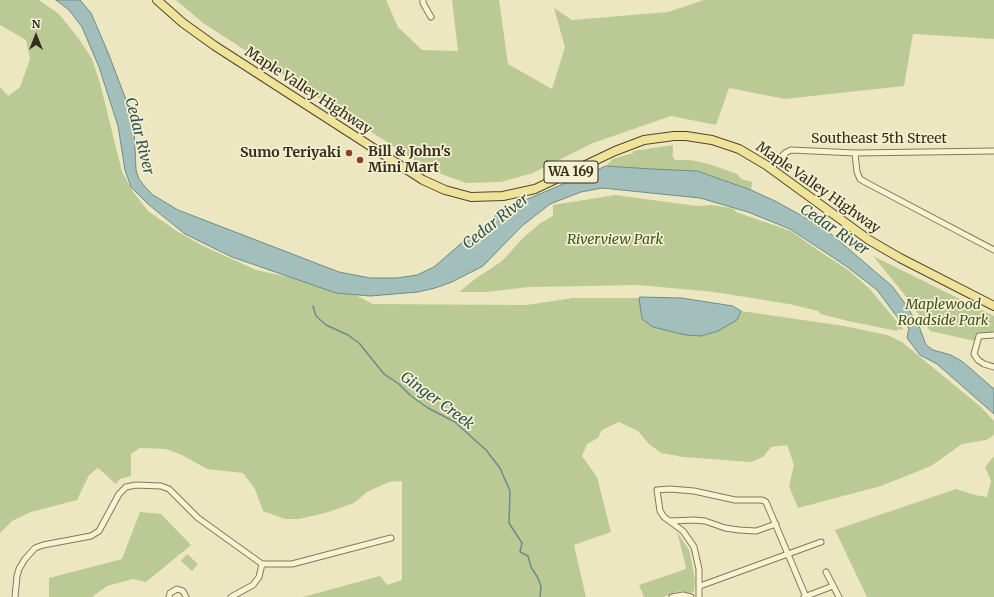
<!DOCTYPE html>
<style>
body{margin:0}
#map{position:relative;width:994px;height:597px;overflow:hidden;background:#ede7c1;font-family:Merriweather,serif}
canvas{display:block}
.north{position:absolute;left:16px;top:16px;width:40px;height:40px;-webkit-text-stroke:3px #f4f0d0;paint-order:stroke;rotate:0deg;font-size:11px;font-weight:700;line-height:16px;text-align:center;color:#352d1d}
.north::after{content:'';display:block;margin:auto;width:14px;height:18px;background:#352d1d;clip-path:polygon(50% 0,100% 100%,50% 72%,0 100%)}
</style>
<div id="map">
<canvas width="994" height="597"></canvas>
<div class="north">N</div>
</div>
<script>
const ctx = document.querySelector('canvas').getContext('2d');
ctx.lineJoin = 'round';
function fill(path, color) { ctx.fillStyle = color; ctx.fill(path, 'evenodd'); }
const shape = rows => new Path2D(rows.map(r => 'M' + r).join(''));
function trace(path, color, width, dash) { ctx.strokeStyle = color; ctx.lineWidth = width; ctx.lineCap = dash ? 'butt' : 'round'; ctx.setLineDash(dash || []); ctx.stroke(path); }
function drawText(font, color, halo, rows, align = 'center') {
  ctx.font = font + ' Merriweather,serif'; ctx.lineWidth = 3.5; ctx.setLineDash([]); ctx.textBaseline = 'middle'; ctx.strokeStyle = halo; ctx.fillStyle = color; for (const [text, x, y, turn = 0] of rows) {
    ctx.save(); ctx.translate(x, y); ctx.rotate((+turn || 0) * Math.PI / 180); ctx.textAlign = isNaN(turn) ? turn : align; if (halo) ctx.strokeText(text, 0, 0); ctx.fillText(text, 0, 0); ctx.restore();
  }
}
const green = shape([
 [0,0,39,0,59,14,79,39,92,59,100,83,122,172,134,193,148,211,175,230,201,245,256,270,344,289,373,304,526,305,573,298,639,298,642,319,737,320,741,311,844,326,887,335,902,342,981,407,994,421,994,435,986,440,962,444,931,466,881,486,798,508,789,486,794,465,787,445,771,447,763,457,751,462,683,457,661,453,649,444,638,431,619,422,602,430,598,438,587,444,582,456,597,477,611,532,574,545,586,597,303,597,380,576,387,585,402,580,402,481,389,482,367,492,354,503,325,513,299,519,285,519,263,511,255,489,243,473,207,469,182,455,166,449,140,448,131,454,131,476,120,479,116,484,98,468,89,475,77,500,31,512,12,521,0,533,0,87,8,96,20,87,30,59,26,40,0,25],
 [176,0,386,0,398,27,422,50,458,51,452,0,499,0,508,64,552,89,565,47,554,8,572,20,668,12,704,0,994,0,994,39,913,34,904,86,785,99,729,88,716,125,671,116,593,143,533,173,501,182,466,183,430,170,203,23],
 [673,145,673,154,672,154,675,160,691,160,709,164,737,174,741,179,752,182,751,190,697,171,652,169,606,166,613,159,633,153,633,151],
 [615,195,697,206,711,205,731,208,735,210,736,212,791,231,816,249,848,270,869,288,904,330,898,329,897,331,848,321,821,314,818,311,789,304,714,292,638,285,529,287,487,292,459,292,475,279,502,261,522,239,539,224,553,216,553,205],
 [873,256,994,316,994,331,975,341,930,331,904,294],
 [994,456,994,597,867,597,835,530,956,489,975,495,987,497,991,481,985,467],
 [140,512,161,514,191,545,146,582,133,579,107,586,92,597,49,597,49,578,122,559],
 [677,532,689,550,691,558,695,580,694,591,692,593,680,591,663,597,644,597,639,585,686,569,685,563],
 [187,554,198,564,192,571,181,561]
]);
const water = shape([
 [56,0,80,0,91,13,109,55,131,113,134,126,136,170,139,179,146,188,153,195,178,210,339,272,370,278,397,278,417,275,434,267,465,240,480,231,499,212,523,201,606,166,652,169,697,171,751,190,777,202,824,228,892,286,906,305,919,326,926,345,933,350,951,355,963,362,994,389,994,414,937,364,920,355,907,338,909,328,901,322,877,290,846,266,790,229,748,212,700,198,602,188,581,192,550,204,522,226,483,266,452,282,435,288,418,292,370,296,336,293,232,257,185,234,148,204,131,187,125,170,118,126,99,67,82,27,69,10,56,0],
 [640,297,681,298,733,306,741,311,737,320,718,331,701,336,686,335,653,327,642,319,639,298,640,297]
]);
const stream = shape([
 [313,306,316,316,326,325,348,335,359,343,384,374,399,384,411,396,428,408,455,422,486,450,500,468,510,491,509,523,522,543,520,552,528,556,531,567,538,578,541,587,540,597]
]);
const minor = shape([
 [423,0,423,3,431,17],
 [855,153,857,172,860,179,865,182,994,250],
 [771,168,785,153,791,150,855,153,994,151],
 [994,335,979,336,974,354,978,360,984,364,994,367],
 [670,521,694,520,705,521,725,528,739,530,756,531,776,524],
 [826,572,839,597],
 [700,586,821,542],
 [15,597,17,576,19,569,25,559,35,548,43,545,91,536,99,531,119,494,126,487,136,485,161,486,169,489,198,518,262,564,292,564,391,538],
 [169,597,170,593,177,589,183,591,186,597],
 [231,597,253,585,259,577,262,564],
 [672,597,683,595,691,597],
 [699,597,699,569,694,547,683,531,664,517,660,511,657,490,670,489,694,491,735,500,762,500,766,502,806,597],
 [804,597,833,586]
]);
const primary = shape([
 [157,0,183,23,215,46,423,180,445,190,471,197,503,196,535,189,615,151,644,140,674,136,686,136,712,140,739,149,766,165,869,240,900,258,994,306]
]);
const markers = [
 [349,153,4,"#933b2a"],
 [360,160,4,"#933b2a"]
];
const shields = [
 [571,172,54]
];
const shieldNames = [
 ["WA 169",571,172]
];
const streetNames = [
 ["Maple Valley Highway",308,91,33],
 ["Southeast 5th Street",879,139],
 ["Maple Valley Highway",818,188,35]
];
const poiNames = [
 ["Bill & John's",368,152],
 ["Mini Mart",368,168],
 ["Sumo Teriyaki",341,153,"right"]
];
const parkNames = [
 ["Riverview Park",615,240],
 ["Maplewood",943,305],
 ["Roadside Park",943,321]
];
const waterNames = [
 ["Cedar River",139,136,76],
 ["Cedar River",496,222,-38],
 ["Cedar River",834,230,34],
 ["Ginger Creek",437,401,36]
];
fill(green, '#bbca95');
fill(water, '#a3bfbb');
trace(water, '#6b8c89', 1);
trace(stream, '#6b8c89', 1.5);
trace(minor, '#857859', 7);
trace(primary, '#53452d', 10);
trace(minor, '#f8f3d3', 5);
trace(primary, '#efe399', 8);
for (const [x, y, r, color] of markers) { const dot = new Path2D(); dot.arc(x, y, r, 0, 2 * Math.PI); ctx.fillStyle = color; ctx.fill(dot); trace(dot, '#f4f0d0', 1.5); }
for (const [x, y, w] of shields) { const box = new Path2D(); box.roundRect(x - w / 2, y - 11, w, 22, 3); ctx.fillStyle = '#f4f0d0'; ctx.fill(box); trace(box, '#352d1d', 1); }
drawText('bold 13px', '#352d1d', null, shieldNames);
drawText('14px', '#352d1d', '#f4f0d0', streetNames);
drawText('bold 14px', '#352d1d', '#f4f0d0', poiNames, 'left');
drawText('italic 14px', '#3e5124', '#f4f0d0', parkNames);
drawText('italic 15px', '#2c5155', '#f4f0d0', waterNames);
</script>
